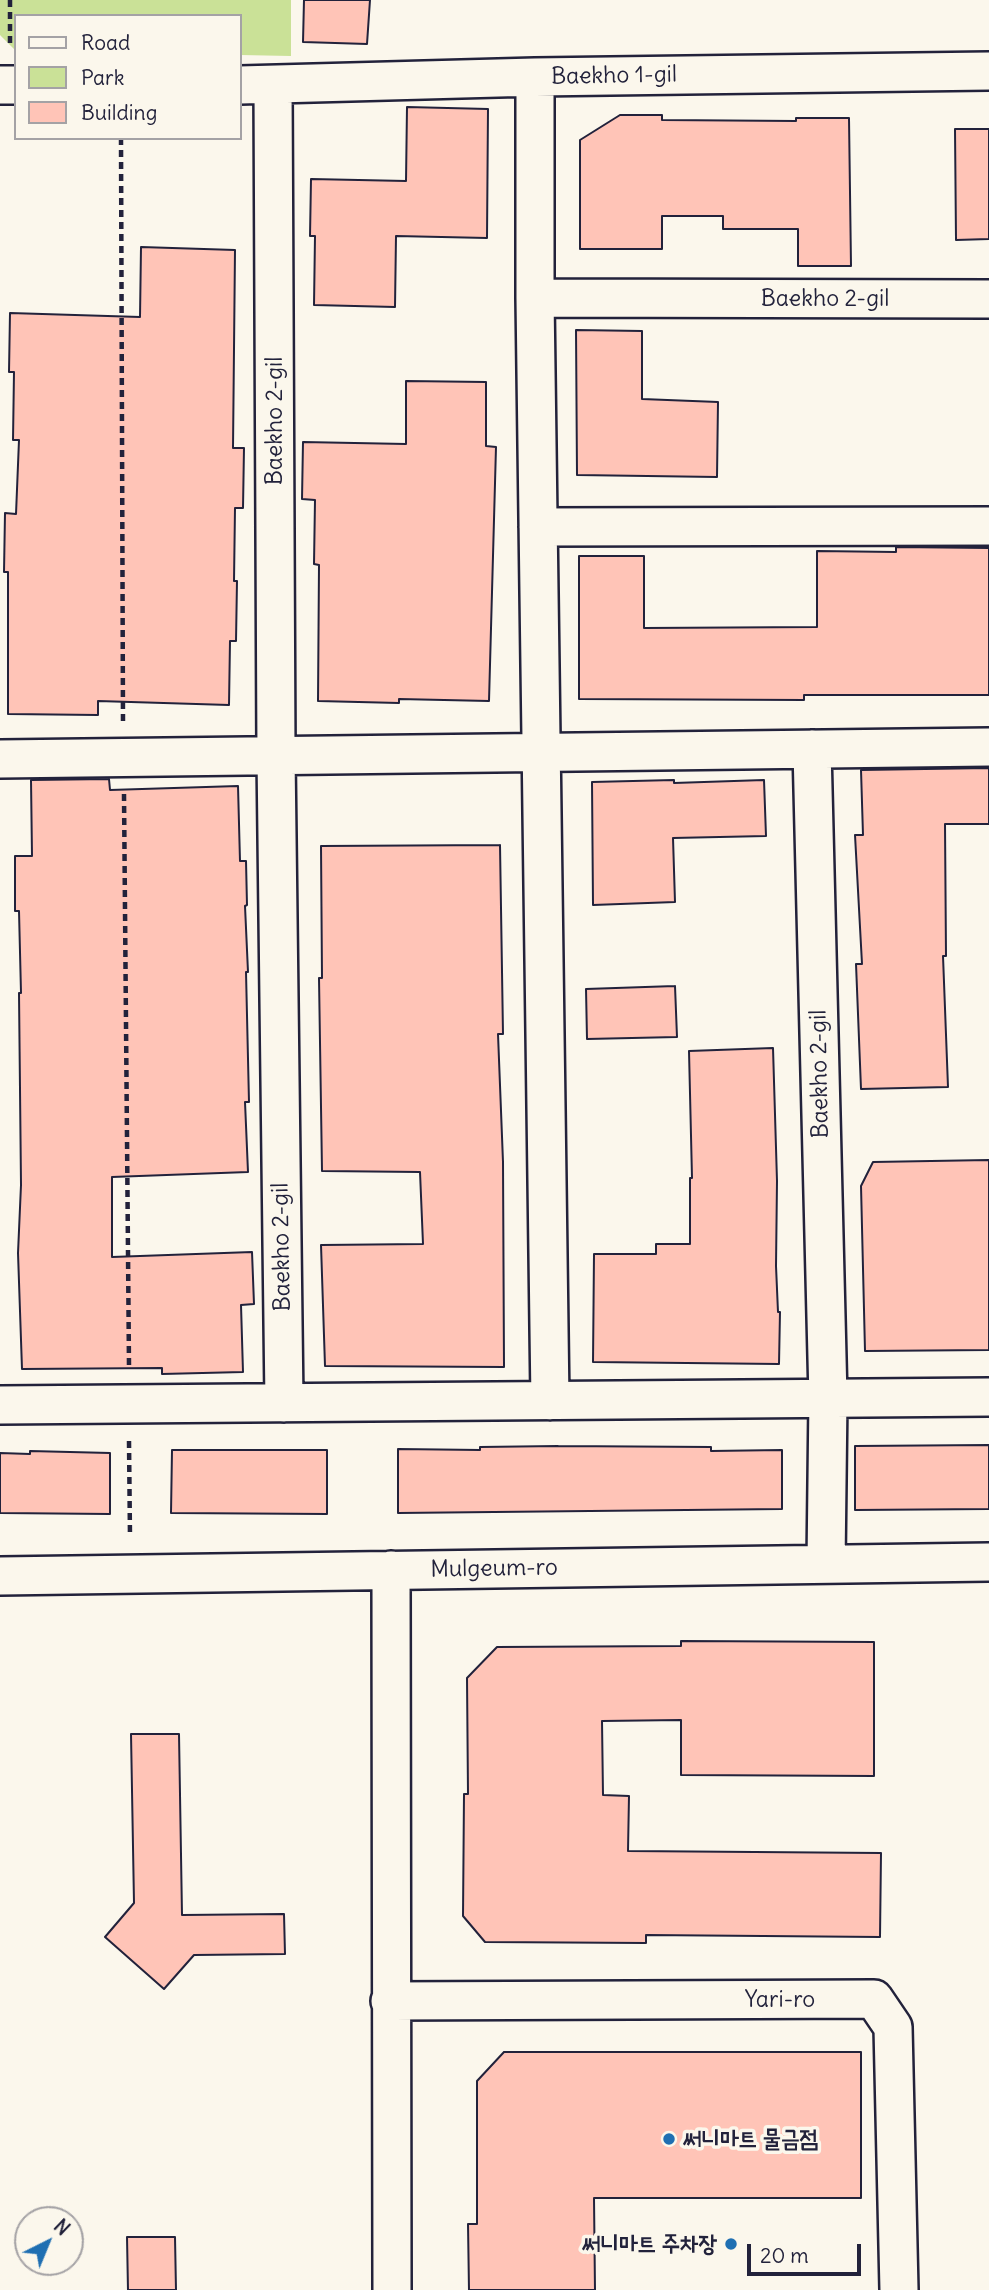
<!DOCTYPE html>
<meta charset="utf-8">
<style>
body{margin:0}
#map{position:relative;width:989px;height:2290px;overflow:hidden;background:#fbf7ec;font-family:Delius,sans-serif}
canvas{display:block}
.legend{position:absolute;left:14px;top:14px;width:228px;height:126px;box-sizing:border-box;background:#fbf7ec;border:2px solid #a4a2a5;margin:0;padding:9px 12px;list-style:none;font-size:21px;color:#22223b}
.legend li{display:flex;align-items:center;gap:14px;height:35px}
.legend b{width:35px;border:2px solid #a4a2a5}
.north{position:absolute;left:14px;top:2206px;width:70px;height:70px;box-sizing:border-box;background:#fbf7ec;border:2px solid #a4a2a5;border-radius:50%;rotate:43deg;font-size:19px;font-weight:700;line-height:28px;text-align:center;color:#22223b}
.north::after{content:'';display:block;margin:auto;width:24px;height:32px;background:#1f6fb2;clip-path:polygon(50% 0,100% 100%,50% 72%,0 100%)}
.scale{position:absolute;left:747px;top:2244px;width:114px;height:32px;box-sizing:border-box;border:4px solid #22223b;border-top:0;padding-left:9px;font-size:21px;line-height:24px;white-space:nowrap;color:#22223b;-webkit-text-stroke:5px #fbf7ec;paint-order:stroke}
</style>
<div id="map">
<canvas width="989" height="2290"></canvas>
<ul class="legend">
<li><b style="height:9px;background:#fbf7ec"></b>Road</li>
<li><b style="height:19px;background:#cae197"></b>Park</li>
<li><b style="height:19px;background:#ffc4b7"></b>Building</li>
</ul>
<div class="north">N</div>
<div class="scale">20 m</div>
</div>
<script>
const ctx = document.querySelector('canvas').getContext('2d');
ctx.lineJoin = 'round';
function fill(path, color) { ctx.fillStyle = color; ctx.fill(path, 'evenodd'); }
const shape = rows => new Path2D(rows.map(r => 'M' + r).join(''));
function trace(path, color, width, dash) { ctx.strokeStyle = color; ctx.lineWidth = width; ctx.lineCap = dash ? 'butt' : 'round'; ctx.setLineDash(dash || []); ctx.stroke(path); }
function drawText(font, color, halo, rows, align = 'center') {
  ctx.font = font + ' Delius,"Poor Story",sans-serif'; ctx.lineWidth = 7; ctx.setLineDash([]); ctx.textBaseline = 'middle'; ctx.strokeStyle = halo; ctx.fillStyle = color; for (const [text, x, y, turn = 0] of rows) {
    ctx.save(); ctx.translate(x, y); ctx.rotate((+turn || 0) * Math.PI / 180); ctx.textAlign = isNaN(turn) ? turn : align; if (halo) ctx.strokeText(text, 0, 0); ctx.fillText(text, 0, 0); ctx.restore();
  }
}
const green = shape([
 [0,0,291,0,291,56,240,55,240,16,16,16,15,50,0,35]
]);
const building = shape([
 [304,0,370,0,367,44,303,42,304,0],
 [407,107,488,109,487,238,396,236,395,307,314,305,315,236,310,236,311,179,406,181,407,107],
 [620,115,662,115,662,120,796,121,796,118,849,118,851,266,798,266,798,229,723,229,723,216,662,216,662,249,580,249,580,140,620,115],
 [955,129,989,129,989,239,956,240,955,129],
 [141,247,235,250,233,448,244,448,243,508,235,508,234,581,237,581,236,641,230,641,229,705,98,701,98,715,8,714,8,572,4,572,5,513,16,514,19,440,13,440,14,372,9,372,10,313,140,317,141,247],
 [576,330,642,331,642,399,718,402,717,477,577,475,576,330],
 [406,381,486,382,486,446,496,447,489,701,399,699,399,703,318,701,319,565,314,564,315,500,302,499,303,442,406,444,406,381],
 [896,547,989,548,989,695,804,695,804,700,579,699,579,556,644,556,644,628,817,627,817,551,896,552,896,547],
 [989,768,989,824,945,824,946,956,943,956,948,1087,861,1089,856,964,862,964,855,835,863,835,861,770,989,768],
 [109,779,110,790,238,786,240,861,246,861,247,905,245,906,248,972,246,972,249,1102,245,1102,248,1172,112,1177,112,1257,252,1252,254,1304,241,1305,243,1372,162,1374,162,1368,22,1369,18,1253,21,1185,19,993,21,993,19,911,15,911,15,856,32,856,31,780,109,779],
 [674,780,674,783,764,780,766,836,673,838,675,902,593,905,592,782,674,780],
 [500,845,503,1034,498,1034,503,1162,504,1367,325,1366,321,1245,423,1244,420,1172,322,1171,319,978,322,978,321,846,500,845],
 [675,986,677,1037,587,1039,586,989,675,986],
 [773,1048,777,1181,776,1266,778,1312,780,1312,779,1364,593,1362,594,1254,656,1254,656,1244,690,1244,690,1178,692,1178,689,1051,773,1048],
 [989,1160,989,1350,865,1351,861,1186,873,1162,989,1160],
 [989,1445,989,1509,855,1510,855,1446,989,1445],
 [558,1446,711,1447,711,1451,782,1450,782,1509,398,1513,398,1449,480,1450,480,1447,558,1446],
 [172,1450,327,1450,327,1514,171,1513,172,1450],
 [30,1451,110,1453,110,1514,0,1513,0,1453,30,1454,30,1451],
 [681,1641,874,1642,874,1776,681,1775,681,1720,602,1721,603,1795,629,1796,628,1851,881,1853,880,1937,646,1935,646,1943,485,1942,463,1916,464,1794,468,1794,467,1678,497,1647,681,1646,681,1641],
 [131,1734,179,1734,182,1915,284,1914,285,1954,194,1955,164,1989,105,1937,134,1903,131,1734],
 [504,2052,861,2052,861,2198,594,2198,595,2290,469,2290,468,2224,477,2224,477,2081,504,2052],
 [127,2237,175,2237,176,2290,128,2290,127,2237]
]);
const path = shape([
 [10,0,10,48],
 [121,138,123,722],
 [124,794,129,1366],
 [129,1441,130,1537]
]);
const minor = shape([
 [535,77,535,298,550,1401],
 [0,85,16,85],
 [240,85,535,77,989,71],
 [273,85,276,756,284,1403],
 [535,298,989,299],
 [538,527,989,526],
 [812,749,828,1398,826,1564],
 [0,759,989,747],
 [0,1405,989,1397],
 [391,1570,392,2290],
 [0,1576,989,1562],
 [390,2001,874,1999,893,2027,899,2290]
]);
const markers = [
 [669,2139,7,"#1f6fb2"],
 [731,2244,7,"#1f6fb2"]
];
const streetNames = [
 ["Baekho 1-gil",614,76,-1],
 ["Baekho 2-gil",825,299],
 ["Baekho 2-gil",275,421,-90],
 ["Baekho 2-gil",820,1074,-91],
 ["Baekho 2-gil",282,1247,-91],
 ["Mulgeum-ro",494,1569,-1],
 ["Yari-ro",780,2000]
];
const poiNames = [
 ["써니마트 물금점",683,2139],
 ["써니마트 주차장",717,2244,"right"]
];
fill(green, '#cae197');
fill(building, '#ffc4b7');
trace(building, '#22223b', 2);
trace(minor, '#22223b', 42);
trace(path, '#22223b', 4.5, [7, 5]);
trace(minor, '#fbf7ec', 37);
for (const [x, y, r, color] of markers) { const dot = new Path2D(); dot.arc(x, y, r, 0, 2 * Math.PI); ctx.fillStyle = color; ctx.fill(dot); trace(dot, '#fbf7ec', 2.5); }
drawText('23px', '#22223b', '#fbf7ec', streetNames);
drawText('bold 23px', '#22223b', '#fbf7ec', poiNames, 'left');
</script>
